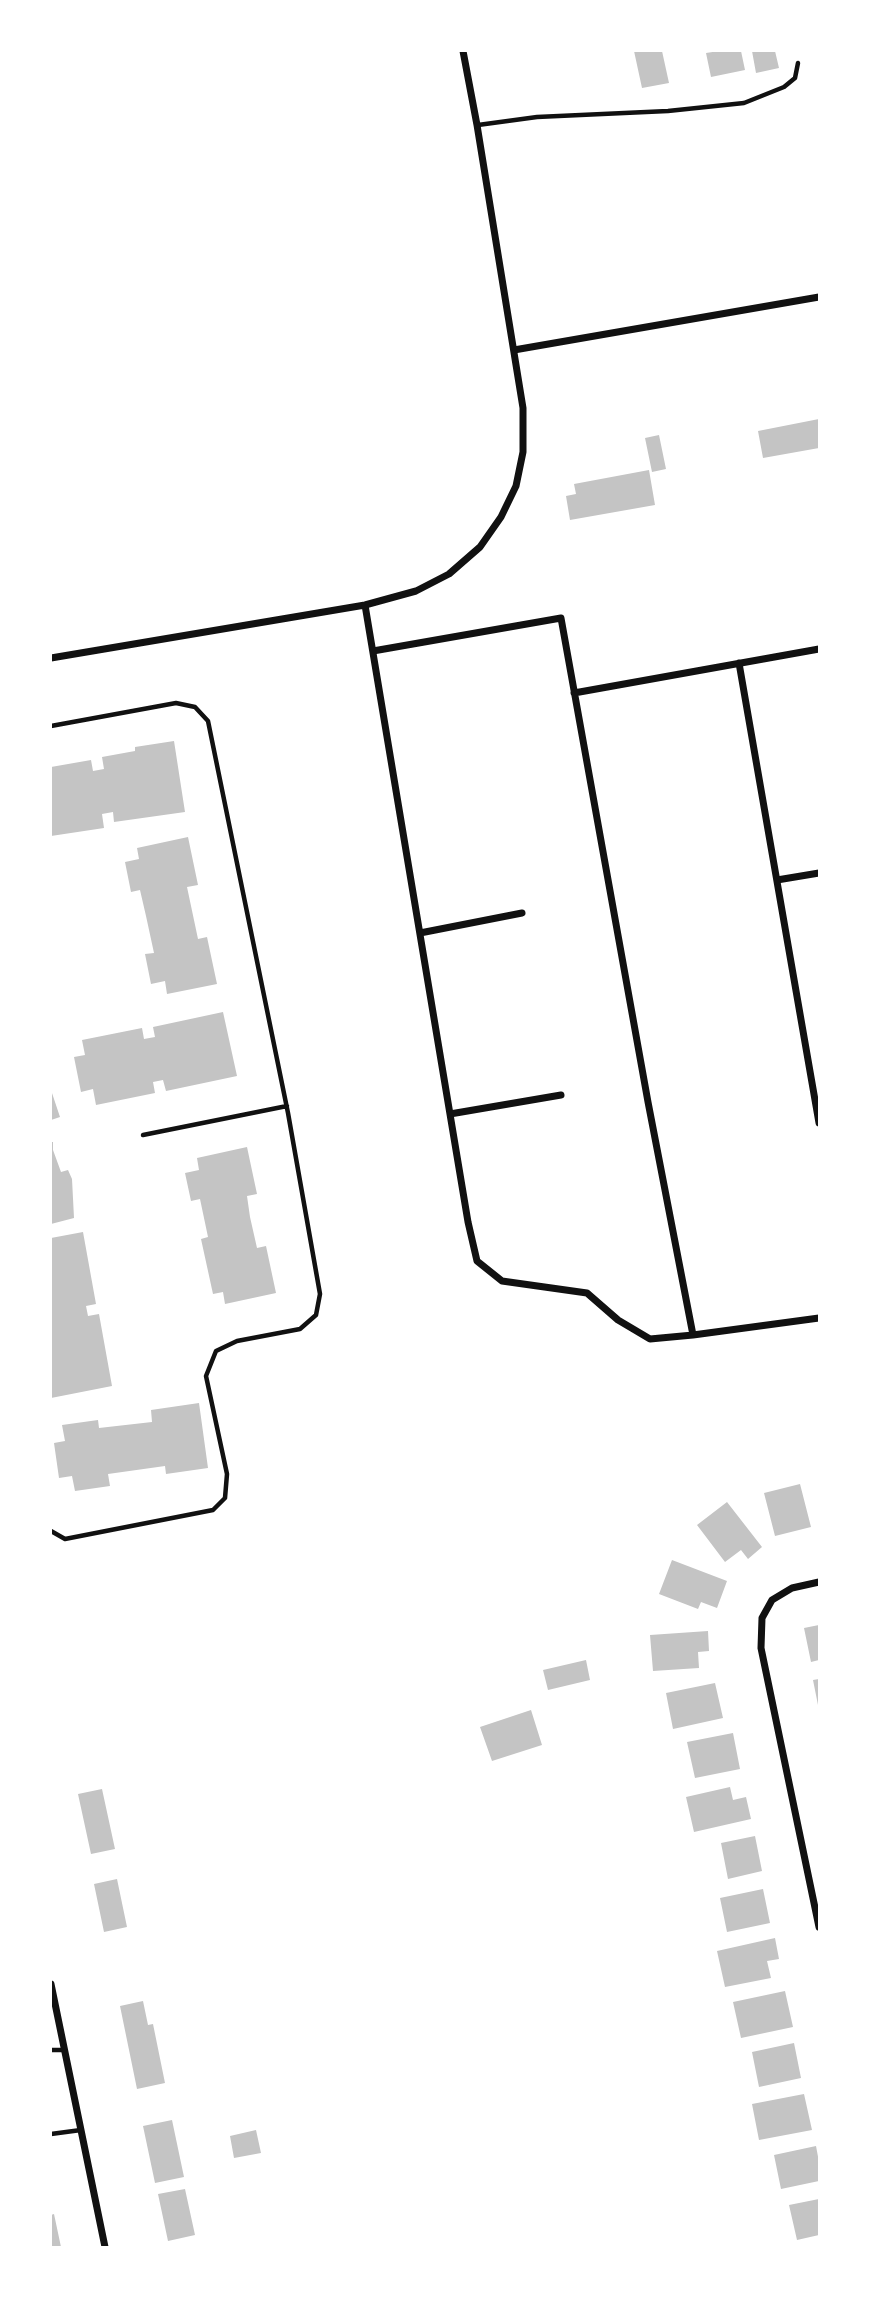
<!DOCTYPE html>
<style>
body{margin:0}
#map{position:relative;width:870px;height:2298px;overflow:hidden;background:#fff;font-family:"Noto Sans",sans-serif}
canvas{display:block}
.frame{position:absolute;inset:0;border:52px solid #fff;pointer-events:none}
</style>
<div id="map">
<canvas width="870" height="2298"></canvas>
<div class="frame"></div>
</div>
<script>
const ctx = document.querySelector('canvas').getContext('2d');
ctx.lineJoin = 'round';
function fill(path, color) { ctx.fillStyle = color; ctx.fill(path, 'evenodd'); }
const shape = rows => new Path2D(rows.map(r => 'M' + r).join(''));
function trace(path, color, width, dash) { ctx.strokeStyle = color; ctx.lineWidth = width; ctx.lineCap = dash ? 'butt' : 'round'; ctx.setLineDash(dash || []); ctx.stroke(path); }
const building = shape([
 [634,51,662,51,669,83,642,88],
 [719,51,741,51,745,70,711,77,706,53],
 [752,51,775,51,779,68,756,73],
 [819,419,819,448,763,458,758,431],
 [659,435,666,469,652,472,645,438],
 [649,470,655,505,570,520,566,496,576,494,574,484],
 [174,741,185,812,114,822,113,812,102,814,104,828,51,836,51,767,91,760,93,771,104,769,102,757,135,751,135,747],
 [188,837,198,885,187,887,198,939,207,937,217,984,167,994,165,981,151,984,145,954,154,953,146,916,140,890,131,892,125,862,139,859,137,848],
 [223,1012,237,1076,166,1091,163,1080,153,1082,155,1093,96,1105,93,1089,81,1092,74,1057,85,1055,82,1040,142,1028,144,1039,155,1037,153,1027],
 [51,1090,60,1117,51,1120],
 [51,1142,53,1142,53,1150,61,1172,68,1170,72,1179,74,1218,51,1224],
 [247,1147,257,1194,247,1196,250,1217,257,1248,266,1246,276,1293,225,1304,223,1292,213,1294,201,1239,208,1237,200,1199,191,1201,185,1173,199,1170,197,1158],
 [83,1232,96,1304,86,1306,88,1316,99,1314,112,1386,51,1398,51,1238],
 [199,1403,208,1468,166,1474,165,1466,108,1474,110,1486,75,1491,72,1476,59,1478,54,1443,65,1441,62,1425,98,1420,99,1428,152,1422,151,1410],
 [800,1484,811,1527,775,1536,764,1493],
 [727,1502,762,1547,748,1559,741,1550,725,1562,697,1525],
 [672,1560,727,1581,717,1608,701,1602,698,1609,659,1594],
 [819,1625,819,1660,811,1662,804,1628],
 [708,1631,709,1651,698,1652,699,1668,653,1671,650,1635],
 [586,1660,590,1680,548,1690,543,1670],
 [819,1679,819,1705,818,1705,813,1680],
 [715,1683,723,1718,673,1729,666,1693],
 [531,1710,542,1745,492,1761,480,1727],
 [733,1733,740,1769,695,1778,687,1742],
 [730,1787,733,1800,746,1797,751,1819,694,1832,686,1797],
 [102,1789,115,1849,91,1854,78,1794],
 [755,1836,762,1871,728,1879,721,1843],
 [117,1879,127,1927,104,1932,94,1884],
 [763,1889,770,1923,727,1932,720,1898],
 [775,1938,779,1959,767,1961,771,1978,725,1987,717,1951],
 [785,1991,793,2027,741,2038,733,2002],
 [143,2001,148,2025,153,2024,165,2083,137,2089,120,2006],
 [794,2043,801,2078,759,2087,752,2052],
 [804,2094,812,2130,759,2140,752,2104],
 [172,2120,184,2177,155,2183,143,2126],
 [256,2130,261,2153,234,2158,230,2136],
 [816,2146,819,2162,819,2181,781,2189,774,2155],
 [185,2189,195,2235,168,2241,158,2194],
 [819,2199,819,2235,797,2240,789,2205],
 [54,2214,61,2247,51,2247,51,2215]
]);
const service = shape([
 [478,125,537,117,668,111,744,103,784,87,795,78,798,63],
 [51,726,176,703,195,707,208,721,288,1113,320,1294,316,1315,300,1329,237,1341,216,1351,206,1376,227,1474,225,1498,213,1510,65,1539,51,1531],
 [143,1135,287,1106],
 [51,2050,64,2050],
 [51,2134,81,2130]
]);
const minor = shape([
 [514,350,819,297],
 [365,605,468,1222,477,1261,502,1281,587,1293,618,1320,650,1339,693,1335,819,1318],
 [373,651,561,618,648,1102,693,1335],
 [51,658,365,605,416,591,449,574,480,547,501,517,516,486,523,452,523,408,477,125,463,51],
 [739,663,819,1123],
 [574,693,819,649],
 [777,880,819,873],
 [420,933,522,913],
 [450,1114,561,1095],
 [819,1582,792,1588,772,1600,762,1618,761,1648,819,1927],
 [51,1984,105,2247]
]);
fill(building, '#c4c4c4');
trace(service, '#111', 4.5);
trace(minor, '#111', 7);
</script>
